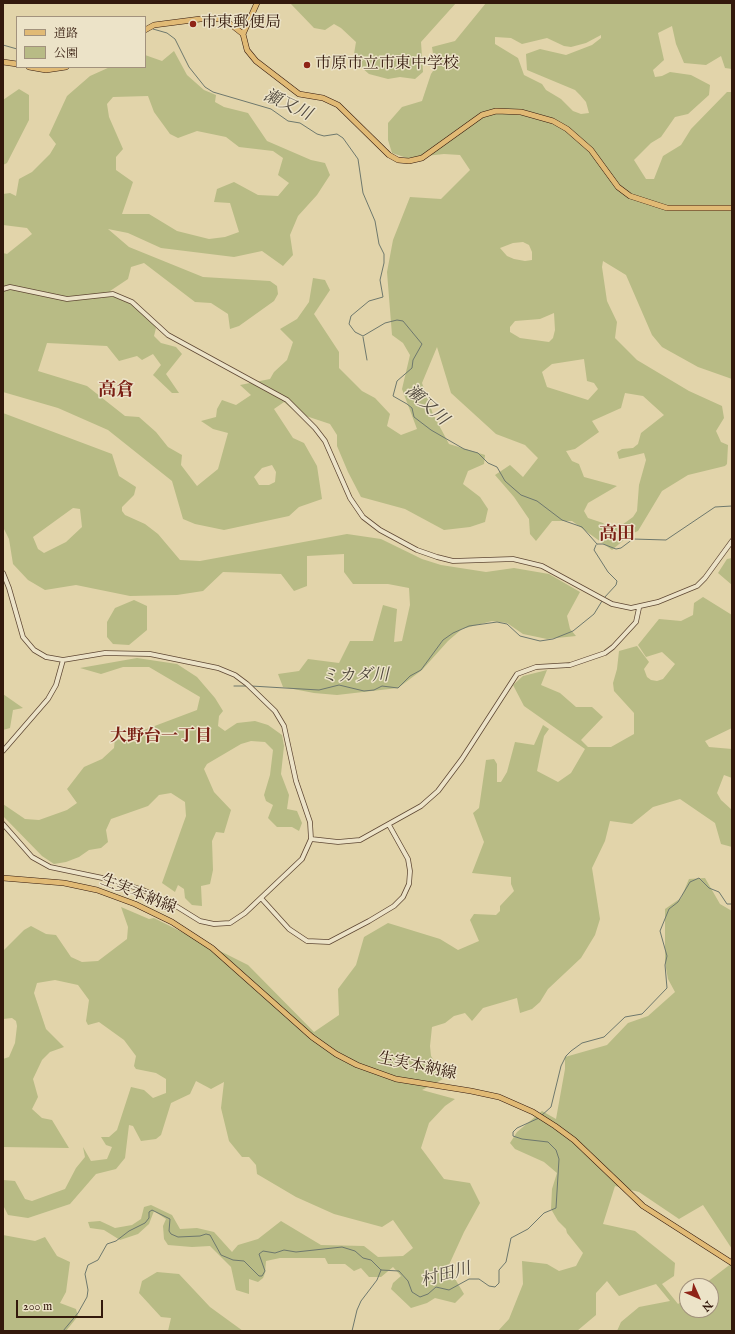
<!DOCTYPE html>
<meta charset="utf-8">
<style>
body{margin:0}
#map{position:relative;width:735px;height:1334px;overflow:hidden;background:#e2d4aa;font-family:"IM FELL English","Noto Serif JP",serif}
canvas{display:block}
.frame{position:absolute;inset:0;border:4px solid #33190c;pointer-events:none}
.legend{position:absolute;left:16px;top:16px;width:130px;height:52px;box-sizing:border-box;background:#ece3c8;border:1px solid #a2927d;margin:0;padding:5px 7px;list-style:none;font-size:12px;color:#33190c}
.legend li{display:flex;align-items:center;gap:8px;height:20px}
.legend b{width:20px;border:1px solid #a2927d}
.north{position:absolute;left:679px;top:1278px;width:40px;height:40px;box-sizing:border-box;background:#ece3c8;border:1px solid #a2927d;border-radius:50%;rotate:135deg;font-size:11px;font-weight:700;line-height:16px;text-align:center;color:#33190c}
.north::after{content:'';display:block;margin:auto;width:14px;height:18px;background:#8f2418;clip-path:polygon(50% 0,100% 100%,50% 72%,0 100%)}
.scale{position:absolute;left:16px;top:1300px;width:87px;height:18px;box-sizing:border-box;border:2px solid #33190c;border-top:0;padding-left:5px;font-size:12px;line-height:14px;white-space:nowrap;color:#33190c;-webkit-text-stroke:3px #ece3c8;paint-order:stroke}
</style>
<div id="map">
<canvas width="735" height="1334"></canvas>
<div class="frame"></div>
<ul class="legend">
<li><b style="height:5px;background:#e1ba75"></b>道路</li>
<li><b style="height:11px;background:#b8bb85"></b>公園</li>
</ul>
<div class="north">N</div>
<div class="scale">200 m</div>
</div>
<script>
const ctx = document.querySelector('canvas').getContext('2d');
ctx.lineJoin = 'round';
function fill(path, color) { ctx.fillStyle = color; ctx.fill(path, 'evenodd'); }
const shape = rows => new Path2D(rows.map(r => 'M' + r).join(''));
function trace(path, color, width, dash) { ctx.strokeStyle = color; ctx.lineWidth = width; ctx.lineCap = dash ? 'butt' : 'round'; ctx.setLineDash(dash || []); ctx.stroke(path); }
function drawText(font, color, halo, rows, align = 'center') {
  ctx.font = font + ' "IM FELL English","Noto Serif JP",serif'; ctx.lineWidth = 3; ctx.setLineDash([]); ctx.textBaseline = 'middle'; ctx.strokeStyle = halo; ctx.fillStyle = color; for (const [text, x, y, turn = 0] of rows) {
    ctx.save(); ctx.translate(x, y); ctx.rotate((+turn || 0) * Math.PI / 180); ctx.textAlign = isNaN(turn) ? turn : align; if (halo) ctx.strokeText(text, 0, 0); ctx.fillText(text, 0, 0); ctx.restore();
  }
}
const green = shape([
 [290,3,456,3,421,42,423,72,415,79,400,77,388,79,369,74,353,60,356,42,341,28,334,24,325,30,314,28],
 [486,3,732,3,732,69,725,68,721,56,706,65,684,63,676,44,672,26,658,33,664,60,653,70,655,77,662,76,670,72,691,75,710,85,709,95,688,114,675,117,661,137,651,143,634,160,646,179,654,179,663,156,681,145,691,129,727,92,732,92,732,379,698,367,662,347,652,335,626,275,603,261,602,267,607,301,617,322,615,338,637,360,689,391,722,406,724,418,716,431,721,442,728,445,727,464,725,466,688,475,662,491,638,531,631,534,612,550,572,521,552,521,536,541,530,534,529,519,514,497,495,475,510,465,523,477,538,458,525,445,496,434,451,393,437,347,422,383,433,414,449,444,485,455,484,464,468,471,463,484,480,497,488,509,485,522,470,527,444,530,405,509,361,497,348,472,337,446,337,435,330,424,297,413,284,402,274,409,293,438,304,443,317,466,322,499,299,507,289,516,224,530,195,524,183,519,172,481,108,430,58,408,3,392,3,253,7,254,32,234,27,228,3,225,3,194,10,193,16,196,19,179,32,172,50,154,56,144,49,135,67,96,90,76,110,67,145,67,145,55,162,61,174,51,187,75,204,90,216,95,215,102,224,107,248,113,267,141,311,160,325,163,330,175,317,195,298,216,290,235,293,255,283,266,262,251,234,257,161,248,128,233,108,229,129,247,203,277,270,281,277,286,278,294,274,301,239,326,230,329,228,314,211,303,195,302,144,263,131,267,128,279,110,291,137,303,156,328,154,336,161,343,176,347,182,354,166,374,179,393,172,393,153,375,161,365,153,354,142,360,137,356,119,361,107,346,47,343,38,371,87,386,125,416,139,417,156,432,168,447,182,455,181,465,197,486,218,469,228,433,213,429,201,421,216,417,217,409,222,400,236,405,251,395,240,385,270,379,274,372,287,360,293,342,280,329,297,319,309,302,313,278,325,280,330,290,314,314,339,352,339,368,362,391,375,398,390,414,387,426,401,435,417,429,402,389,410,355,403,343,392,335,387,272,393,240,410,197,441,199,470,170,460,155,444,154,407,158,392,153,388,140,388,123,402,107,422,101,431,74,435,68,432,47,455,41],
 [601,35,601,38,592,45,566,55,540,49,526,54,527,70,575,90,580,95,586,102,589,113,581,114,573,111,561,99,546,90,542,84,524,75,518,58,495,44,495,37,511,38,522,44,547,38,564,46,571,47,586,43],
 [148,96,154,112,170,134,178,138,197,131,226,137,239,147,273,151,283,158,278,175,289,183,278,196,258,195,234,182,217,189,214,202,230,203,239,232,225,237,209,239,177,231,149,214,122,214,133,182,116,170,116,157,123,149,109,117,107,104,113,97],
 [523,242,529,245,532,252,532,260,525,261,514,259,507,256,500,248,513,243],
 [554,313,555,330,553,338,549,342,520,338,510,332,510,327,515,321,540,319],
 [584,359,587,381,594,383,598,389,588,400,547,387,542,372,552,364],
 [625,393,643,396,664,415,641,433,638,444,633,448,622,449,617,452,619,459,644,453,646,460,639,485,637,511,633,517,619,527,610,529,603,523,588,518,584,511,588,503,617,486,584,477,579,464,572,461,566,451,575,449,599,432,592,421,621,408],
 [272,465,276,472,275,482,269,485,259,485,254,477,262,468],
 [19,89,29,95,29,120,7,163,3,165,3,100],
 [3,413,112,454,119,476,136,487,134,495,122,507,122,511,125,515,145,524,158,534,180,560,200,561,347,534,381,539,422,559,441,565,486,572,514,568,549,574,580,592,567,616,570,629,576,636,547,639,523,634,507,623,492,621,462,629,448,641,422,670,398,688,337,695,314,693,283,687,278,674,299,671,308,659,339,663,350,641,373,641,383,605,397,609,394,642,402,641,410,605,409,588,388,584,353,584,344,572,344,554,307,556,307,586,294,591,281,574,223,572,203,591,177,595,130,596,76,585,45,590,28,580,13,564,9,539,3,527],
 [73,508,80,509,82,527,66,542,44,553,38,549,33,537],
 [732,558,732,585,718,573,727,559],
 [703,597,732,615,732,728,705,741,709,747,732,749,732,778,724,775,717,793,721,800,732,810,732,847,721,844,715,823,680,799,653,807,632,824,610,821,605,841,592,868,600,919,595,935,581,958,548,989,540,1002,532,1009,520,1013,517,998,483,1008,472,1021,465,1013,454,1016,445,1023,432,1027,430,1046,431,1056,445,1078,422,1090,455,1099,445,1106,429,1123,421,1148,444,1179,470,1183,480,1203,464,1232,448,1267,464,1294,455,1303,435,1298,427,1303,411,1308,391,1289,393,1283,401,1276,393,1267,381,1277,369,1277,361,1268,354,1271,345,1264,328,1264,325,1258,280,1258,266,1261,265,1273,263,1278,258,1282,249,1279,249,1294,236,1290,231,1267,210,1246,192,1247,168,1245,164,1239,163,1226,166,1219,154,1211,149,1224,138,1234,120,1240,104,1230,90,1228,88,1222,100,1221,115,1228,132,1225,141,1219,144,1207,151,1205,172,1215,180,1229,197,1228,214,1232,232,1252,238,1245,258,1239,281,1221,321,1245,364,1246,378,1257,403,1256,413,1248,393,1220,382,1227,334,1214,296,1197,257,1174,256,1165,249,1157,242,1157,229,1141,221,1108,224,1082,211,1089,196,1081,190,1094,171,1103,161,1135,156,1139,141,1141,133,1126,129,1125,125,1158,116,1169,96,1174,70,1204,28,1218,8,1215,3,1205,3,1180,15,1181,25,1199,32,1201,65,1189,76,1168,85,1157,83,1147,91,1161,107,1159,112,1147,106,1145,101,1137,109,1137,117,1130,131,1087,144,1090,153,1098,166,1093,166,1079,156,1073,136,1069,134,1066,136,1056,124,1040,99,1022,88,1025,86,1021,89,1000,78,985,55,980,37,983,34,993,46,1029,64,1047,50,1052,42,1060,33,1079,38,1097,32,1109,42,1118,52,1120,69,1148,3,1147,3,1059,9,1057,15,1043,17,1026,16,1021,12,1018,3,1019,3,951,24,930,31,926,46,934,56,935,71,957,82,962,98,961,127,939,128,927,121,907,149,919,154,918,248,965,314,1032,339,1015,338,989,356,965,364,937,388,923,440,939,458,950,479,941,470,920,474,914,496,915,500,911,500,906,514,891,511,884,511,877,472,873,484,842,473,813,479,808,486,760,494,759,497,764,497,782,501,782,507,772,515,742,534,745,543,725,549,729,544,736,537,771,558,782,571,773,585,749,524,706,513,685,523,676,547,670,541,685,560,693,576,707,592,707,603,717,581,740,588,747,611,747,634,734,634,713,614,691,613,683,617,669,619,651,637,646,649,662,644,669,647,677,651,680,657,681,663,679,675,664,662,652,646,657,638,645,659,619,681,621,693,615,694,603],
 [134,600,147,606,147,630,129,645,113,644,107,637,107,622,115,608],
 [137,658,177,664,197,677,215,698,223,711,219,716,218,726,225,731,237,723,255,721,268,725,282,735,284,746,281,774,289,795,287,809,297,811,302,823,299,831,292,827,277,827,268,818,273,805,266,801,264,795,270,775,273,750,265,742,251,741,241,744,207,764,204,769,214,792,231,810,224,833,216,832,212,841,213,870,210,884,201,886,202,906,192,905,185,898,184,889,178,885,175,892,162,883,186,816,185,802,171,793,159,795,148,806,111,819,106,830,108,842,101,848,89,850,79,857,66,862,54,864,42,856,3,816,3,804,25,819,39,820,67,810,77,803,67,789,84,767,102,759,114,748,115,739,128,741,144,730,197,710,200,697,149,667,123,667,101,674,80,668],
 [3,694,23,708,13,710,10,728,3,730],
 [705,878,720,904,732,911,732,1249,703,1205,679,1219,639,1192,615,1186,603,1224,635,1231,675,1263,674,1276,662,1284,678,1304,687,1298,687,1310,711,1310,711,1286,702,1286,732,1263,732,1331,617,1331,621,1322,639,1307,670,1301,656,1284,619,1296,607,1281,596,1293,596,1315,577,1331,498,1331,509,1319,523,1284,522,1261,547,1264,559,1271,576,1266,583,1253,567,1233,566,1229,558,1221,551,1209,552,1189,557,1173,544,1162,515,1149,510,1143,517,1132,542,1111,556,1119,565,1069,565,1057,607,1045,628,1023,648,1016,675,992,668,979,665,962,665,909,681,898,689,879],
 [3,1235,35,1241,45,1237,57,1256,70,1262,66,1292,60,1303,76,1309,78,1316,66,1331,3,1331],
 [157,1272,179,1274,210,1307,243,1331,168,1331,171,1318,161,1317,139,1293,142,1281]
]);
const stream = shape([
 [153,29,167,33,175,39,189,67,205,87,213,92,271,109,288,121,300,123,317,134,324,136,337,134,343,138,358,159,363,193,375,221,379,244,384,254,384,263,380,280,383,297,369,301,351,316,349,324,355,332,363,336,385,323,397,320,403,321,422,344,413,360,412,368,397,381,393,396,407,404,412,408,414,417,431,430,464,449,478,453,488,463,497,467,505,481,521,495,537,501,562,520,582,527,597,544],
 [3,45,17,49],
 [363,337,367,360],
 [597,544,603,544,616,549,621,548,633,539,666,540,715,507,732,506],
 [596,545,594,550,608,572,617,581,616,585,604,598],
 [234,686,248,686],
 [251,686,319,690,339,685,364,691,374,690,382,686,398,688,410,676,421,670,443,640,453,633,469,626,497,622,507,624,520,636,540,641,553,639,573,631,594,614,602,601],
 [541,1116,551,1107,561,1066,566,1056,571,1051,582,1043,604,1037,625,1017,642,1014,667,988,665,965,667,956,660,931,669,909,678,902,690,882,699,878,709,888,719,892,727,904,732,904],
 [63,1331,78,1313,87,1297,88,1290,85,1274,88,1265,98,1260,107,1244,116,1241,129,1231,145,1223,149,1218,149,1212,152,1210,170,1219,169,1231,171,1234,178,1237,200,1236,206,1234,210,1235,221,1255,233,1260,244,1261,259,1276,262,1276,265,1271,259,1254,263,1251,275,1253,284,1250,296,1252,342,1247,355,1251,363,1258,371,1260,381,1270,399,1271,408,1281,412,1292,420,1297,428,1294,436,1287,449,1290,469,1279,479,1279,489,1286,495,1287,499,1283,499,1270,506,1262,511,1238,528,1229,544,1213,556,1208,559,1159,556,1150,548,1142,522,1139,513,1136,513,1132,517,1128,539,1118],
 [352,1331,357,1310,361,1301,377,1280,381,1270]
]);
const minor = shape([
 [3,289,10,287,67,299,113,294,132,302,168,335,287,400,315,428,325,441,350,498,363,517,380,530,417,550,437,557,453,561,513,559,542,566,612,604,631,608,658,602,697,586,705,578,732,541],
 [3,573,9,588,23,637,34,650,46,657,63,660,105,653,150,654,218,668,235,675,247,684,275,711,284,726,296,781,310,822,311,839,302,859,245,913,230,923,214,924,200,921,171,903,143,890,112,880,50,867,32,857,3,824],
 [3,751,48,699,56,685,63,660],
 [311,839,338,842,360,840,421,806,438,791,462,759,517,674,536,667,570,665,605,653,613,647,636,622,639,608],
 [261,898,289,929,307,941,329,942,369,921,394,906,403,897,409,884,410,871,408,859,389,825]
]);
const major = shape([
 [145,30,154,25,208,18,220,19,229,23,243,34,247,50,256,61,299,94,323,98,338,105,389,155,398,160,409,161,422,158,482,115,496,111,521,112,553,121,567,129,591,150,618,187,630,196,667,208,732,208],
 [243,34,257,3],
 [3,62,17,64],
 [29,67,46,70,66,67],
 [3,878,64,883,97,890,135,904,172,922,212,948,312,1037,336,1054,357,1065,396,1079,471,1091,499,1097,533,1112,555,1126,574,1140,643,1206,732,1263]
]);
const markers = [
 [193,24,4,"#8f2418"],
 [307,65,4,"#8f2418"]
];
const poiNames = [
 ["市東郵便局",201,24],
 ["市原市立市東中学校",315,65]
];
const streetNames = [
 ["生実本納線",138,895,22],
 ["生実本納線",417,1067,12]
];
const waterNames = [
 ["瀬又川",287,106,25],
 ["瀬又川",426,406,42],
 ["ミカダ川",355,677,-1],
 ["村田川",446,1276,-15]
];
const neighbourhoodNames = [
 ["大野台一丁目",161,738]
];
const quarterNames = [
 ["高倉",116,391],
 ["高田",617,535]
];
fill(green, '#b8bb85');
trace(stream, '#6e786d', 1);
trace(minor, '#5f4834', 5.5);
trace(major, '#33190c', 6);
trace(minor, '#ece3c8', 4);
trace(major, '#e1ba75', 5);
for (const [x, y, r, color] of markers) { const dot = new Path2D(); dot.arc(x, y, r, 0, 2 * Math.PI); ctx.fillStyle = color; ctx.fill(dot); trace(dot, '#ece3c8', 1.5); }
drawText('16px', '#33190c', '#ece3c8', poiNames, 'left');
drawText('16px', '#33190c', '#ece3c8', streetNames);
drawText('italic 17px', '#50483d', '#ece3c8', waterNames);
drawText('bold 17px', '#7a1f14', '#ece3c8', neighbourhoodNames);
drawText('bold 18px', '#7a1f14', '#ece3c8', quarterNames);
</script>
